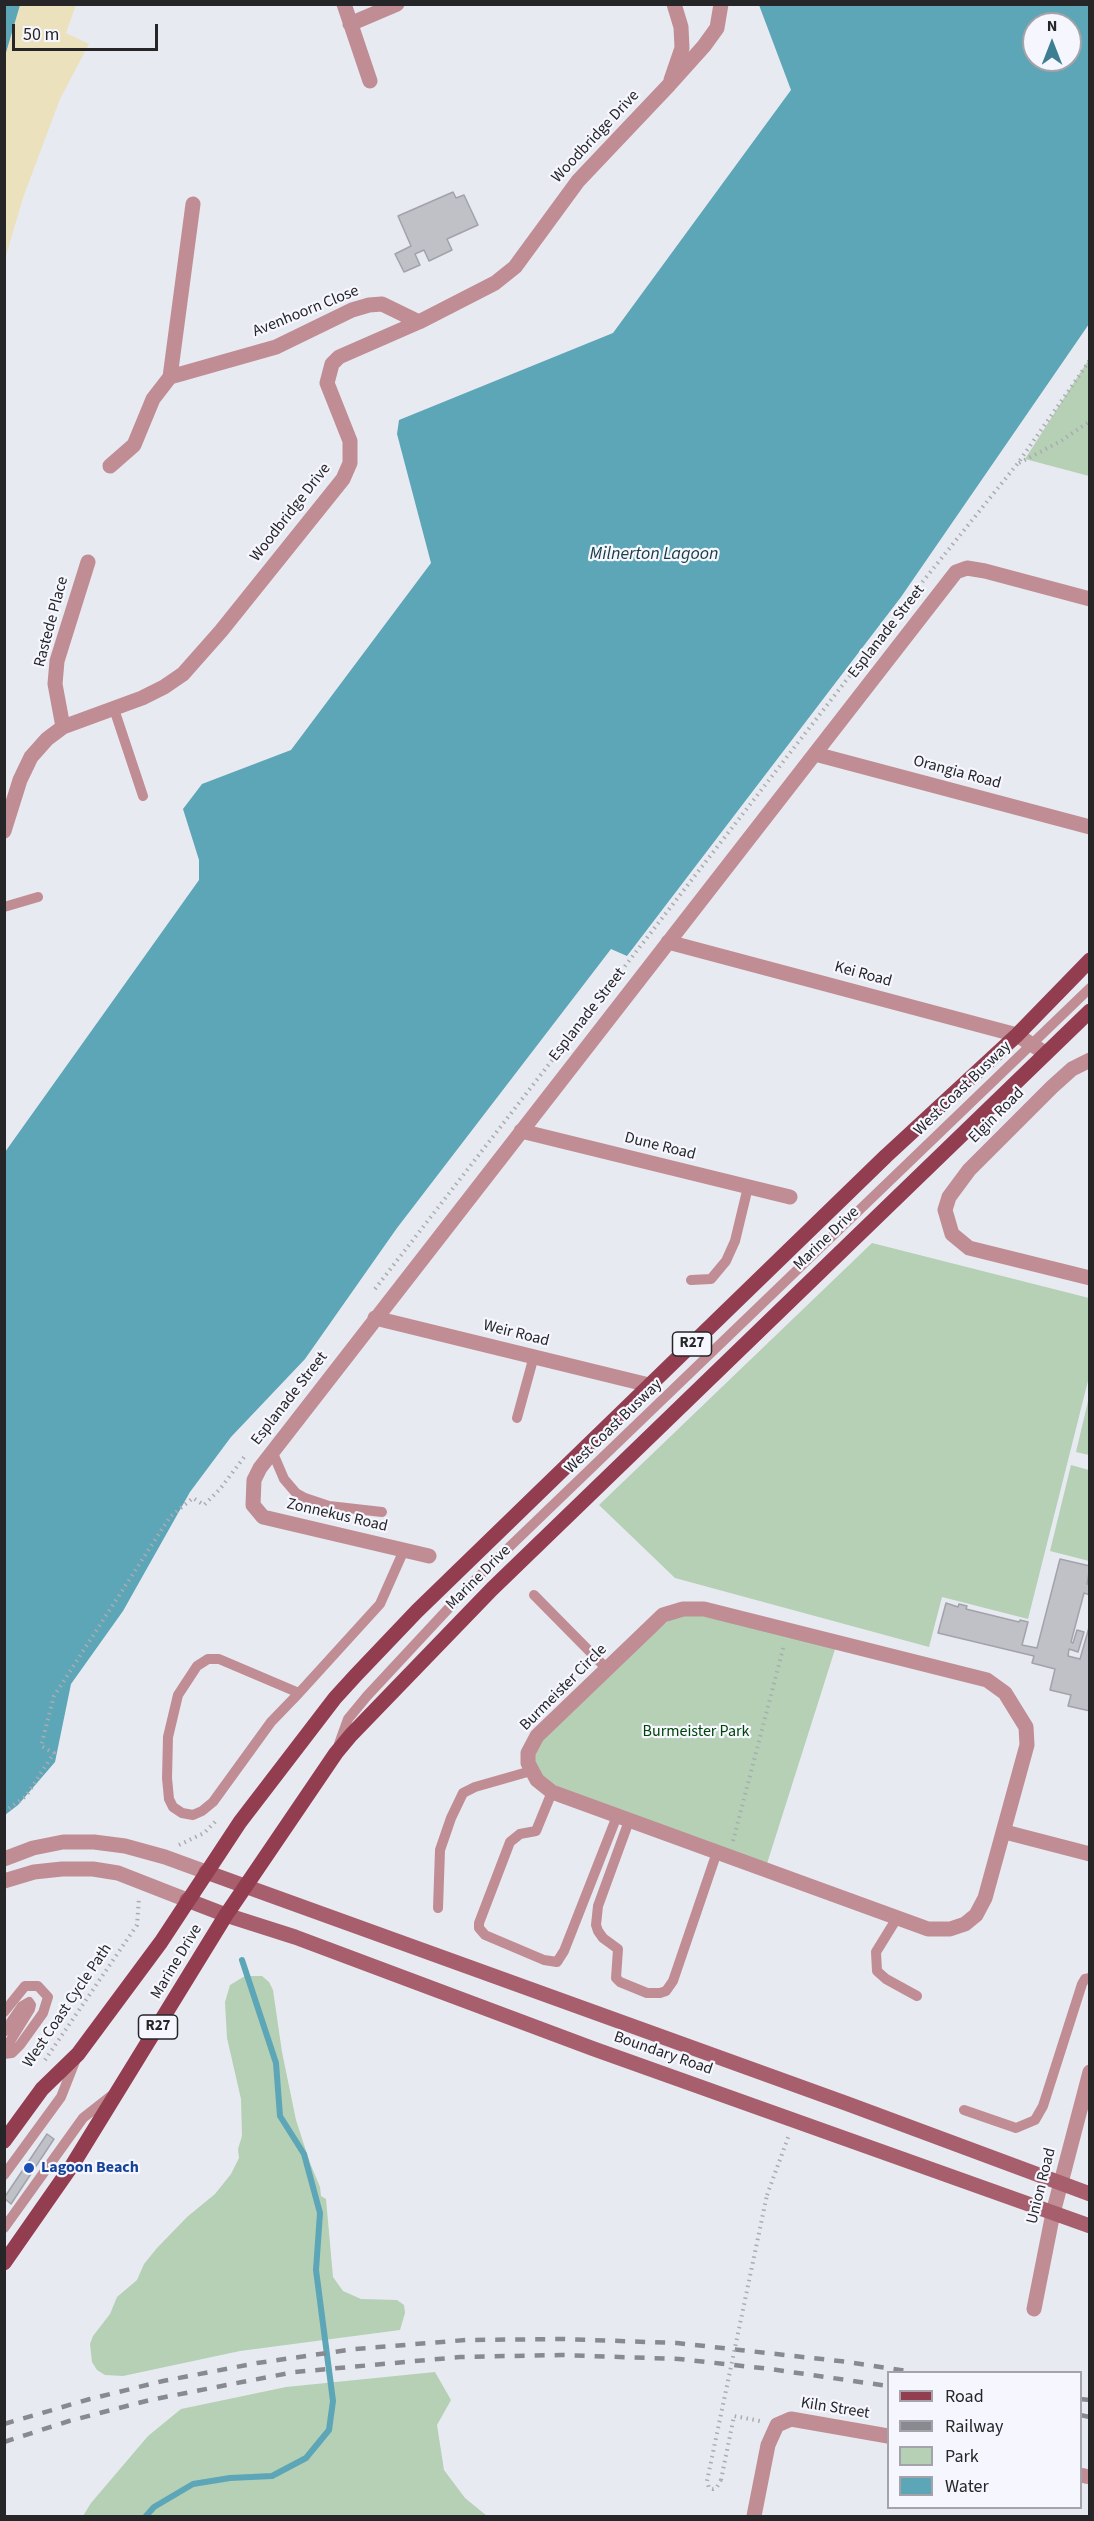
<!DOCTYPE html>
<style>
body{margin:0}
#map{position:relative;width:1094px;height:2521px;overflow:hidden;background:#e8eaf1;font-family:"Source Sans 3",sans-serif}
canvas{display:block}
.frame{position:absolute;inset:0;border:6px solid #262629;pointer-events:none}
.legend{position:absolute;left:887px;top:2371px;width:195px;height:138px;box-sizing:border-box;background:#f6f7fe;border:2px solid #a3a3a9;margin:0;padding:8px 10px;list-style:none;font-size:18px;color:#262629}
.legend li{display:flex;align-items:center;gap:12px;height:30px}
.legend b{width:30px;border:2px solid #a3a3a9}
.north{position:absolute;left:1022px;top:12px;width:60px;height:60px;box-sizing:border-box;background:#f6f7fe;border:2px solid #a3a3a9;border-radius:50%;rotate:0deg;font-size:16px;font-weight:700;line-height:24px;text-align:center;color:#262629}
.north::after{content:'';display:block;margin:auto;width:21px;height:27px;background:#3d7e91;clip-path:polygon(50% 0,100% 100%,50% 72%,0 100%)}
.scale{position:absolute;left:12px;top:24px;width:146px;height:27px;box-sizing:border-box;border:3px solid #262629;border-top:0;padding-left:8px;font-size:18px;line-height:21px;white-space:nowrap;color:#262629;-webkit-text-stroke:4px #f6f7fe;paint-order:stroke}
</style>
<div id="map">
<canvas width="1094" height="2521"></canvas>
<div class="frame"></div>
<ul class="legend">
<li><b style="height:8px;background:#933d51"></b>Road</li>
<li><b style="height:8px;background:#898a8f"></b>Railway</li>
<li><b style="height:16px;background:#b5d0b5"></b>Park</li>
<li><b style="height:16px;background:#5ca6b7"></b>Water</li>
</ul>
<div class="north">N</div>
<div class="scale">50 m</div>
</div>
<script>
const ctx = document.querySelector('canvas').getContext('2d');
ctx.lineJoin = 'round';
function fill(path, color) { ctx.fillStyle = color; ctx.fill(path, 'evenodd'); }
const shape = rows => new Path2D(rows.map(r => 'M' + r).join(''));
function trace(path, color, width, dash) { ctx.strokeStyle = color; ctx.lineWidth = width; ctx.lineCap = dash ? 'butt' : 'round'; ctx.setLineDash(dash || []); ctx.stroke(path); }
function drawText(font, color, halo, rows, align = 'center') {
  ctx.font = font + ' "Source Sans 3",sans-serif'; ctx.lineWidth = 4.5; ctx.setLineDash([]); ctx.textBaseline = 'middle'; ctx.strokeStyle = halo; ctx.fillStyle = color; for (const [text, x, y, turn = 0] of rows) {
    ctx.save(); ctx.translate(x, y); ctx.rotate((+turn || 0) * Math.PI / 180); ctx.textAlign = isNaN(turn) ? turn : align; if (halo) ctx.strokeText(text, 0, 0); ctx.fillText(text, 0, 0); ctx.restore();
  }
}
const green = shape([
 [1089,359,1089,476,1025,459],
 [872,1243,1089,1298,1089,1377,1028,1619,942,1597,929,1647,675,1578,599,1505],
 [1089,1397,1090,1455,1089,1455,1076,1452],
 [1071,1465,1089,1470,1089,1561,1050,1551],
 [683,1609,837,1643,765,1870,552,1792,528,1753,608,1670],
 [245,1976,262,1976,269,1982,273,1990,282,2052,296,2120,310,2163,320,2187,321,2196,326,2199,333,2277,343,2291,361,2299,397,2300,404,2305,405,2313,400,2330,240,2351,123,2376,105,2375,97,2370,92,2362,90,2344,93,2336,110,2314,117,2297,137,2280,144,2264,157,2248,187,2217,215,2194,231,2174,239,2158,238,2149,242,2136,241,2099,227,2038,225,2002,230,1985],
 [435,2372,451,2400,437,2425,444,2470,465,2498,487,2516,83,2516,91,2503,148,2436,181,2409,286,2387]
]);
const sand = shape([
 [5,5,76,5,66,33,89,44,60,99,23,198,5,259]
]);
const water = shape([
 [5,4,20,5,5,56,4,5],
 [759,5,1089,5,1089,324,901,597,627,956,611,949,397,1228,305,1359,231,1437,190,1492,123,1611,71,1684,55,1762,18,1805,5,1815,5,1152,199,880,199,860,183,809,202,784,291,750,431,563,397,434,399,420,613,333,791,90],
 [1034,24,1070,24,1070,60,1034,60]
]);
const stream = shape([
 [146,2516,154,2507,193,2484,230,2478,272,2476,306,2458,329,2430,333,2401,316,2270,320,2213,304,2154,280,2116,276,2063,242,1960]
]);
const building = shape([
 [453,192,456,198,464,195,478,225,447,239,452,250,429,261,424,250,415,254,420,265,404,272,395,254,411,246,398,216,453,192],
 [1060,1559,1090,1566,1087,1584,1090,1584,1090,1595,1084,1593,1071,1642,1073,1643,1077,1630,1084,1632,1078,1652,1069,1649,1068,1656,1080,1659,1090,1624,1090,1711,1068,1706,1071,1695,1050,1690,1055,1669,1032,1663,1034,1656,938,1633,946,1603,958,1607,959,1604,967,1606,966,1609,1019,1622,1020,1620,1028,1622,1022,1645,1037,1648,1060,1559],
 [47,2134,54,2139,11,2204,4,2198,47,2134]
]);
const path = shape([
 [1019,463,1061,441,1090,421],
 [375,1289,920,585,1018,463,1090,360],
 [4,1812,26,1796,54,1753,41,1746,54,1696,164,1526,171,1516,193,1498,204,1505,220,1489,245,1456],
 [733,1841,784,1645],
 [179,1845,204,1833,217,1820],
 [45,2060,137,1925,139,1898],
 [767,2195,789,2135],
 [721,2480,734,2416,760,2421]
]);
const lane = shape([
 [114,709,143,796],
 [4,907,38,897],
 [691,1280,711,1279,726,1261,735,1241,748,1187],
 [517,1418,534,1356],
 [272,1451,284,1479,296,1493,305,1498,329,1506,382,1512],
 [534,1595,608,1670],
 [299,1693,219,1659,208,1659,197,1666,178,1695,168,1737,167,1778,169,1799,173,1807,182,1813,193,1815,202,1811,213,1802,271,1722,299,1693,380,1604,404,1550],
 [339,1744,348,1719,367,1696,474,1581,1090,988],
 [552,1792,536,1831,520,1834,510,1842,479,1923,479,1928,485,1935,544,1960,557,1962,564,1951,617,1816],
 [629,1821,598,1906,596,1925,598,1931,603,1938,618,1949,616,1978,620,1982,647,1993,660,1993,666,1991,673,1981,717,1852],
 [438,1908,440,1850,451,1818,463,1793,475,1787,531,1771],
 [897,1918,876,1952,877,1971,886,1979,917,1996],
 [4,2012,25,1986,38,1986,48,1997,43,2013,20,2045,12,2053,4,2054],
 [4,2032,22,2006,29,2002,31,2005,30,2009,4,2051],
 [964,2110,1016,2128,1035,2120,1043,2106,1082,1984,1085,1979,1090,1978],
 [4,2175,61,2097,76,2059],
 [4,2228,83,2118,111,2096]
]);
const street = shape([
 [344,4,370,81],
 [350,24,397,4],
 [671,80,682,48,681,27,674,4],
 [193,204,170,377,276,347,352,310,369,305,382,304,419,322],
 [110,466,134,445,153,399,170,377],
 [63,727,55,684,57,661,88,562],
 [815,754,1090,827],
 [4,831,20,780,31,757,47,739,63,727,142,698,164,687,183,674,221,631,343,479,350,463,350,441,327,383,332,364,339,357,419,322,495,283,515,267,578,181,669,85,704,46,717,28,721,4],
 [668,942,1017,1035,1045,1053],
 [1090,1060,1072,1069,1052,1087,969,1170,949,1197,945,1210,952,1234,969,1248,1090,1278],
 [521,1131,790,1197],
 [375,1318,649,1385],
 [429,1556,263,1517,253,1505,254,1480,260,1468,956,572,967,568,985,571,1090,599],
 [683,1609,704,1609,987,1680,1005,1693,1026,1727,1027,1745,985,1898,976,1915,965,1924,950,1929,928,1929,552,1792,537,1780,528,1763,528,1753,537,1736,663,1615,683,1609],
 [1005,1832,1090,1854],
 [4,1859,33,1848,63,1842,94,1842,125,1846,165,1857,206,1872],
 [4,1881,34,1872,62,1869,93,1869,118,1873,187,1900],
 [1034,2309,1053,2213,1090,2072],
 [1080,2475,1090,2477],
 [754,2516,768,2445,777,2425,791,2419,888,2436]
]);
const secondary = shape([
 [206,1872,848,2104,1090,2194],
 [187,1900,226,1915,295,1937,594,2049,1090,2226]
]);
const primary = shape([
 [4,2141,42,2089,78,2054,161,1942,240,1822,335,1698,356,1675,417,1611,886,1156,1017,1035,1090,960],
 [4,2263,73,2164,226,1915,336,1753,351,1735,492,1589,1090,1011]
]);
const rail = shape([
 [1080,2399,1090,2400],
 [1080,2415,1090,2417],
 [4,2424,90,2399,163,2381,257,2363,355,2349,466,2340,563,2339,677,2343,848,2362,913,2372],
 [4,2442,69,2421,150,2400,242,2382,295,2372,460,2357,561,2355,679,2359,770,2369,888,2386]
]);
const pathBridge = shape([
 [721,2480,717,2487,713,2489,709,2488,707,2481,767,2195]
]);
const markers = [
 [29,2168,6,"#1a4fb4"]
];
const shields = [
 [692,1344,39],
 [158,2027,39]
];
const shieldNames = [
 ["R27",692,1344],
 ["R27",158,2027]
];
const streetNames = [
 ["Woodbridge Drive",596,137,-47],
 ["Avenhoorn Close",306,312,-22],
 ["Woodbridge Drive",291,513,-52],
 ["Rastede Place",52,622,-75],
 ["Esplanade Street",887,632,-52],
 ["Orangia Road",957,773,15],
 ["Kei Road",863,975,15],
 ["Esplanade Street",588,1015,-52],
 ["West Coast Busway",963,1089,-44],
 ["Elgin Road",997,1116,-45],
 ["Dune Road",660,1147,14],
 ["Marine Drive",827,1239,-44],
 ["Weir Road",516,1334,14],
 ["Esplanade Street",290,1399,-52],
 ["West Coast Busway",614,1427,-44],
 ["Zonnekus Road",337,1516,13],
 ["Marine Drive",479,1578,-45],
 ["Burmeister Circle",564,1688,-45],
 ["Marine Drive",177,1962,-59],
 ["West Coast Cycle Path",68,2006,-56],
 ["Boundary Road",663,2054,19],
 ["Union Road",1042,2186,-76],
 ["Kiln Street",835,2409,9]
];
const parkNames = [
 ["Burmeister Park",696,1732]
];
const transitNames = [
 ["Lagoon Beach",41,2168]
];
const waterNames = [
 ["Milnerton Lagoon",654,555]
];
fill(green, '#b5d0b5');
fill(sand, '#ebe1bc');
fill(water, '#5ca6b7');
trace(stream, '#5ca6b7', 6);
fill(building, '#bfc1c7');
trace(building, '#a2a3aa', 1.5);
trace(path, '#aaacb1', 4, [1.5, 4.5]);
trace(lane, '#c08d95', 10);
trace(street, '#c08d95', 15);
trace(secondary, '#a75f6d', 15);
trace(primary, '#933d51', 15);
trace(rail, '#898a8f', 4.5, [10, 10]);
trace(pathBridge, '#aaacb1', 4, [1.5, 4.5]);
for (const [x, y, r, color] of markers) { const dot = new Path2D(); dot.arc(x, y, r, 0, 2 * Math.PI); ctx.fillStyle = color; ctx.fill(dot); trace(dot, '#f6f7fe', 2); }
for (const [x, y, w] of shields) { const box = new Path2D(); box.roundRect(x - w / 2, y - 12, w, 24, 4.5); ctx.fillStyle = '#f6f7fe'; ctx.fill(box); trace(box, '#262629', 1.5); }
drawText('bold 15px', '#262629', null, shieldNames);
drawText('16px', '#262629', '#f6f7fe', streetNames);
drawText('16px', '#00440a', '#f6f7fe', parkNames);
drawText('bold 16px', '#164399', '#f6f7fe', transitNames, 'left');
drawText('italic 18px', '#183c44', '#f6f7fe', waterNames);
</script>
